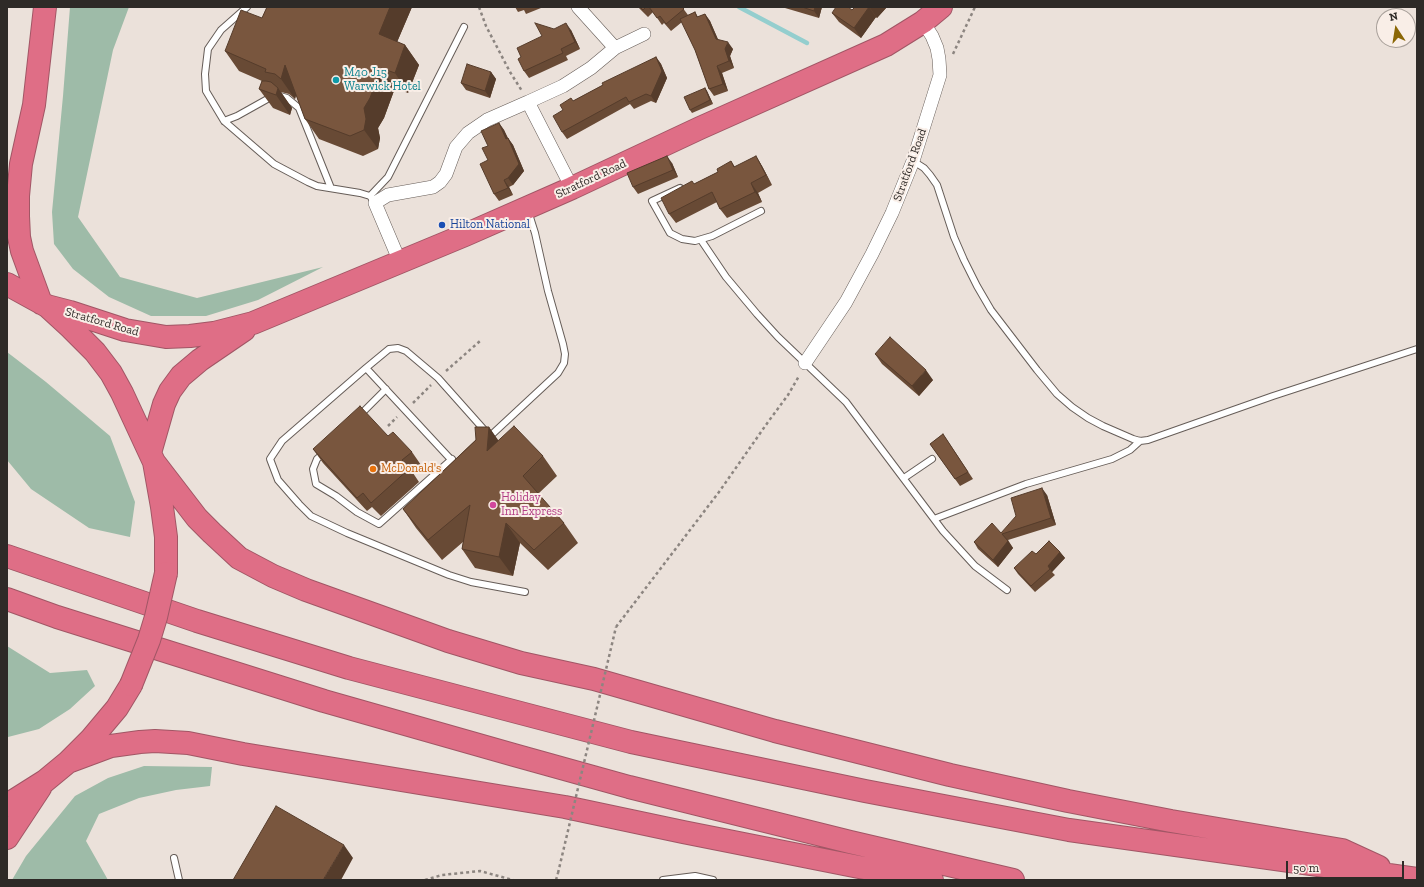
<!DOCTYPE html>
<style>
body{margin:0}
#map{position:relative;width:1424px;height:887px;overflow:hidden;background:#ebe1da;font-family:"Zilla Slab",serif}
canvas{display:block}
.frame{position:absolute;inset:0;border:8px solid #2e2a27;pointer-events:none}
.north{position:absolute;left:1376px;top:8px;width:40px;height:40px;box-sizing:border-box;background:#f9eee7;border:1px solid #a8a09a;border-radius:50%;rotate:348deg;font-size:11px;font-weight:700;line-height:16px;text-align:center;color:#2e2a27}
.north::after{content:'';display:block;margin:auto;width:14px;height:18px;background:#8b6706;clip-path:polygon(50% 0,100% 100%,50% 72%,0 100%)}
.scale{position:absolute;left:1286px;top:861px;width:118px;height:18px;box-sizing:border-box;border:2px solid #2e2a27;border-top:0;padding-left:5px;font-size:12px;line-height:14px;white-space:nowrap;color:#2e2a27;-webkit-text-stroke:3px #f9eee7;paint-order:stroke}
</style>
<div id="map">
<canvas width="1424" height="887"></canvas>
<div class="frame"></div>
<div class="north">N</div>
<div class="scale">50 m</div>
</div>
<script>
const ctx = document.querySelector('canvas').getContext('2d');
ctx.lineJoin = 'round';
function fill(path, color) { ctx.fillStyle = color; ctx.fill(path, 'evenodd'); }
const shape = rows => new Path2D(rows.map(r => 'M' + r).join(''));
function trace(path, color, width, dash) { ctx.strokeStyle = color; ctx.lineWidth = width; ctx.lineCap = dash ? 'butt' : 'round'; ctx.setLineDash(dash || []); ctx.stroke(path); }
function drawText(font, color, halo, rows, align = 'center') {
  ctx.font = font + ' "Zilla Slab",serif'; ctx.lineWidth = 4; ctx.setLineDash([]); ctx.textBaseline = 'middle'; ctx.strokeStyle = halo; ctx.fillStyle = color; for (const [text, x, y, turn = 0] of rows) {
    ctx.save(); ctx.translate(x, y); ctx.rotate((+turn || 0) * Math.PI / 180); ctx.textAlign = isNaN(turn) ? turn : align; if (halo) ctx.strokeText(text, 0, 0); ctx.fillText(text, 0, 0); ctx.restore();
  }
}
const green = shape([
 [70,7,129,7,113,50,78,217,120,277,197,298,323,267,258,300,206,316,151,316,109,297,73,269,54,244,52,212,63,96],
 [7,352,46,382,110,436,135,502,130,537,89,528,31,489,7,460],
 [7,646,50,673,87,670,95,686,70,709,39,729,8,737,7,736],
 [144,766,212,767,210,786,176,790,139,798,99,814,86,841,108,880,12,880,26,856,75,796,108,778]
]);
const stream = shape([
 [739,7,807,43]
]);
const path = shape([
 [479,7,486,26,510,72,522,91],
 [953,54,975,7],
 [446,371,480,341],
 [413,403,431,385],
 [388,426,397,417],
 [616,627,719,492,768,422,788,395,799,376],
 [425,880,442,875,480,871,513,880],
 [556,880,558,873]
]);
const lane = shape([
 [247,7,221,30,208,49,205,74,206,91,224,121,274,164,308,182,317,186,360,193,370,196,375,203],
 [224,121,237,116,271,97,280,96,287,98,299,108,331,188],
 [913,161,924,168,930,175,937,185,954,237,964,260,977,286,991,310,1037,370,1057,394,1072,407,1088,418,1103,426,1133,439,1140,441,1148,440,1273,396,1417,349],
 [680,188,652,201,670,233,682,239,695,241,712,236,761,211],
 [370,196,388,177,464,27],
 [701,240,726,277,757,314,778,337,846,402,943,531,975,566,1007,590],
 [366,368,389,349,398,348,406,351,438,378,487,433],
 [359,416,386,389],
 [487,439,558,373,564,363,565,354,563,344,548,291,535,233,528,211],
 [325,452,317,459,313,469,316,484,336,496,357,512,379,524,452,459],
 [458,465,457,466,366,368,282,441,270,459,278,480,299,504,311,516,347,533,449,575,471,582,525,592],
 [904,478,932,459],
 [934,519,1026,484,1112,459,1130,450,1140,441],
 [174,858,179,880],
 [663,880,695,876,713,880]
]);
const street = shape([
 [578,7,615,48],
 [572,188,528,102,563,86,591,68,615,48,644,34],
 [400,262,375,203,388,195,433,187,440,182,446,174,456,147,468,133,487,120,528,102],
 [805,363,846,302,872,254,892,213,913,161,940,75,939,59,937,48,932,36,923,22]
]);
const highway = shape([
 [7,284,47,306,71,328,95,352,111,373,122,393,154,462,162,507,166,537,166,573],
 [41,303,22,251,19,237,18,216,18,196,21,164,34,105,45,7],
 [47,306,70,312,125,330,166,337,190,336,214,333,253,323,465,235,572,188,700,128,886,45,923,22,941,7],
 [150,453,164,404,170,391,181,376,200,360,244,330],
 [154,462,197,518,212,533,239,558,273,576,306,590,448,641,521,663,594,679,775,731,950,775,1068,801,1171,821,1342,850,1379,867],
 [7,556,197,621,349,668,631,742,865,791,1069,830,1417,879],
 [7,599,57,617,324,701,514,755,629,787,850,842,1013,880],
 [68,762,111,746,140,742,155,741,188,743,243,754,565,807,683,832,859,867,932,880],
 [7,805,45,781,68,762,91,739,117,708,131,685],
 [7,838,40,788]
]);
const pathBridge = shape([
 [558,873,616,627]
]);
const highwayBridge = shape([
 [131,685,149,640,156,617,166,573]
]);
const wall = shape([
 [267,7,412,7,397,42,405,45,419,65,408,93,395,88,384,118,378,128,380,138,378,149,363,156,319,139,305,119,296,95,295,99,289,94,281,92,292,108,290,115,273,108,259,89,262,81,239,71,225,51,262,18],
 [515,7,540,7,541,8,526,14,524,10,518,12],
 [638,7,682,7,688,15,695,12,698,17,705,14,710,21,718,40,733,49,730,56,734,68,722,73,728,91,714,96,709,89,695,50,682,22,671,31,664,23,662,25,653,12,648,17],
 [784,7,822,7,819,18,785,8],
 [869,7,887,7,877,18,876,17,861,38,839,22,832,13],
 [554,29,571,30,580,49,566,56,568,60,529,78,524,71,521,57,542,36],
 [656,57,661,64,667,78,656,103,651,101,634,109,630,104,567,139,562,132,573,101],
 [491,72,496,79,490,98,466,90,461,83],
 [705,88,707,91,713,104,692,113,690,110],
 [499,123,504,130,508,138,513,145,524,171,513,185,509,187,513,195,499,201,494,194,488,146],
 [756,156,762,166,772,185,758,193,762,202,727,218,720,209,717,202,676,223,669,214,694,184,718,172,731,161,735,167],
 [672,163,678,177,638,194,633,187],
 [875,354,933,380,919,396,882,364],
 [489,427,498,441,543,456,557,476,538,494,564,523,578,543,548,570,520,543,513,576,475,568,462,549,463,542,442,560,416,528,403,509],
 [943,434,973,479,960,486,930,444],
 [388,436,412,452,421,465,413,473,419,482,381,516,372,507,367,511,323,463,313,449],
 [1047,495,1056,525,1008,540,1013,548,998,567,978,549,974,542,1001,533],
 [1060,552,1065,558,1052,572,1055,575,1035,592,1018,574,1014,568,1036,554]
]);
const shadedWall = shape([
 [390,7,412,7,392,54,379,34],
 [815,7,822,7,819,18,814,11],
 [869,7,876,17,861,38,854,28],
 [871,7,887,7,877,18,870,8],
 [705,14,710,21,721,46,716,39],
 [566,23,571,30,580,49,575,42],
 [728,42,733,49,730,56,734,68,729,61,725,49],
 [405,45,419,65,408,93,395,73],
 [656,57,661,64,667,78,656,103,651,96],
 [285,65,299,85,295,99,281,79],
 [717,66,722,73,728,91,723,84],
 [381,68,395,88,384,118,378,128,380,138,378,149,364,130,364,108],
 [491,72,496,79,490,98,485,91],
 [278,88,292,108,290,115,276,95],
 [705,88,707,91,713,104,710,100],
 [499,123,504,130,511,146,506,139],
 [508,138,513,145,524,171,513,185,508,178],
 [667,156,672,163,678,177,673,170],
 [756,156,762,166,772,185,766,175],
 [504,180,509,187,513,195,508,188],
 [751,183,758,193,762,202,755,192],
 [926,370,933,380,919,396,912,386],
 [489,427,503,447,487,451],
 [1042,488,1047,495,1056,525,1051,518],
 [506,523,520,543,513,576,499,557],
 [1008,541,1013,548,998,567,993,560],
 [1060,552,1065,558,1052,572,1048,566],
 [344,845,353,858,341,880,323,880]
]);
const building = shape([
 [267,7,390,7,379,34,405,45,395,73,381,68,370,98,364,108,366,119,364,130,350,136,305,119,285,65,281,79,275,74,265,72,266,69,225,51,241,10,262,18,267,7],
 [640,7,646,7,643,10,640,7],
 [649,7,682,7,684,9,666,24,660,16,657,18,649,7],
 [802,7,815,7,814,11,802,7],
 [836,7,848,7,852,10,855,7,869,7,854,28,832,13,836,7],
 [695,12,697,17,705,14,716,39,728,42,725,49,729,61,717,66,723,84,709,89,695,50,680,19,695,12],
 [535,23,554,29,566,23,575,42,561,49,563,53,524,71,518,59,521,57,517,48,542,36,535,23],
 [656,57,662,71,651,96,646,94,629,102,626,97,562,132,553,116,563,110,560,105,571,98,573,101,603,85,602,83,656,57],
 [467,64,491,72,485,91,461,83,467,64],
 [262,81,266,81,271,82,278,88,276,95,259,89,262,81],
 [705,88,710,100,690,110,684,97,705,88],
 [499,123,506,139,508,138,519,164,508,178,504,180,508,188,494,194,480,164,488,160,482,148,488,146,481,131,499,123],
 [667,156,673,170,633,187,627,173,667,156],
 [756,156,766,175,751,183,755,192,720,209,712,192,669,214,661,198,692,181,694,184,718,172,717,169,731,161,734,167,756,156],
 [890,337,926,370,912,386,875,354,890,337],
 [360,406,388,436,393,432,412,452,402,460,410,468,371,503,363,493,357,498,313,449,360,406],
 [514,426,543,456,523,476,564,523,534,550,506,523,499,557,462,549,470,505,428,540,403,509,476,440,475,427,489,427,487,451,514,426],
 [943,434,968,472,955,479,930,444,943,434],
 [1042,488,1051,518,1002,534,1008,541,993,560,974,542,992,523,1001,533,1016,516,1011,498,1042,488],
 [1049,541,1060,552,1048,566,1050,569,1031,586,1014,568,1032,551,1036,554,1049,541],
 [276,806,344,845,323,880,233,880,276,806]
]);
const markers = [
 [336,80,4,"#0f9aa8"],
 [442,225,4,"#1a4fb4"],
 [373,469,4,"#e8710a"],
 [493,505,4,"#d1479c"]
];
const cultureNames = [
 ["M40 J15",344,73],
 ["Warwick Hotel",344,87]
];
const streetNames = [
 ["Stratford Road",910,165,-70],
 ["Stratford Road",591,179,-25],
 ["Stratford Road",102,322,16]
];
const transitNames = [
 ["Hilton National",450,225]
];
const foodNames = [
 ["McDonald's",381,469]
];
const hotelNames = [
 ["Holiday",501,498],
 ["Inn Express",501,512]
];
fill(green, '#9ebba8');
trace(stream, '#94cece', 4.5);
trace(lane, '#665d58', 8);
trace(street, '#665d58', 14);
trace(highway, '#a15665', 24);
trace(path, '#8c8580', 2.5, [3, 3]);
trace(lane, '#fff', 6);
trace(street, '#fff', 13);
trace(highway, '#df6e86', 22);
trace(highwayBridge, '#a15665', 24, []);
trace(pathBridge, '#8c8580', 2.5, [3, 3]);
trace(highwayBridge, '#df6e86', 22);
fill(wall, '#684a35');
fill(shadedWall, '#553c2b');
fill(building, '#79563e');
trace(building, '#553c2b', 1);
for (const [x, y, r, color] of markers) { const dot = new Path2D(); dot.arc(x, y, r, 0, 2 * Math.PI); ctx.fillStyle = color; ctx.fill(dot); trace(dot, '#f9eee7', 1.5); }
drawText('12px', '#0d838f', '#f9eee7', cultureNames, 'left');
drawText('12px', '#2e2a27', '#f9eee7', streetNames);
drawText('12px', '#164399', '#f9eee7', transitNames, 'left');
drawText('12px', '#c56008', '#f9eee7', foodNames, 'left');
drawText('12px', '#b23c85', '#f9eee7', hotelNames, 'left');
</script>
